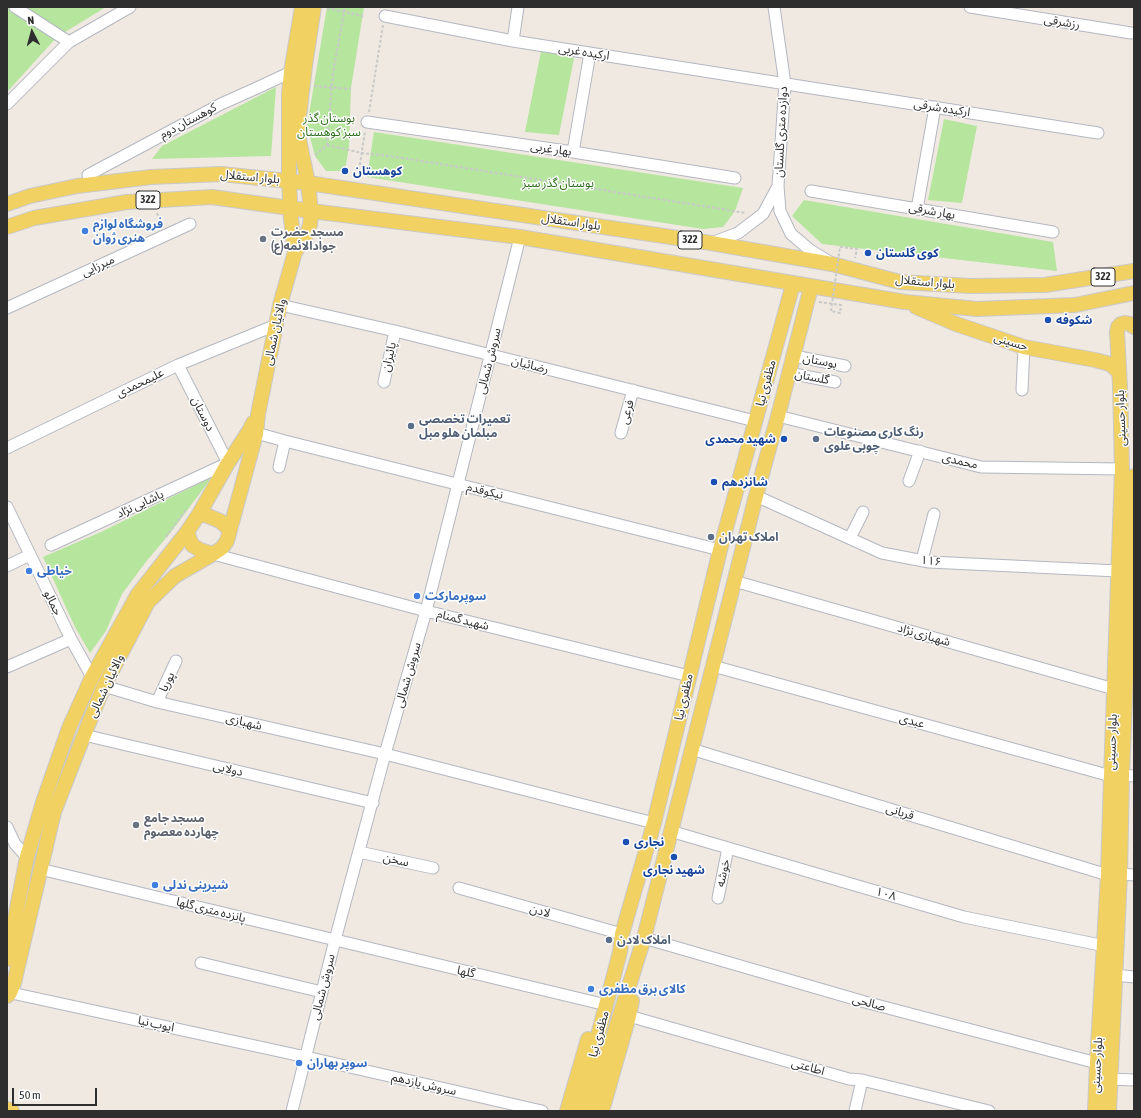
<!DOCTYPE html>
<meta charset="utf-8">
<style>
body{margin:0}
#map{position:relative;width:1141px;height:1118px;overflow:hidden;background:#efe9e1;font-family:"Asap Condensed",sans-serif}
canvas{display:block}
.frame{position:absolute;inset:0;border:8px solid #2e2e2e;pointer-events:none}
.north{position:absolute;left:12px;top:12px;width:40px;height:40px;-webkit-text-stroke:3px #fff;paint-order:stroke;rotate:354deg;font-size:11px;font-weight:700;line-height:16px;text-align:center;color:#2e2e2e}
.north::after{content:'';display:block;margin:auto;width:14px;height:18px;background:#2e2e2e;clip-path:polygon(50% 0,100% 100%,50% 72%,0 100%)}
.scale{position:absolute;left:12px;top:1088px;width:85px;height:18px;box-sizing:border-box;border:2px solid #2e2e2e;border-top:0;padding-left:5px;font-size:12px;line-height:14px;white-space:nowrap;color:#2e2e2e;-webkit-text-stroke:3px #fff;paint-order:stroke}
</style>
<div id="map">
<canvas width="1141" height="1118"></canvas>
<div class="frame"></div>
<div class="north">N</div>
<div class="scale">50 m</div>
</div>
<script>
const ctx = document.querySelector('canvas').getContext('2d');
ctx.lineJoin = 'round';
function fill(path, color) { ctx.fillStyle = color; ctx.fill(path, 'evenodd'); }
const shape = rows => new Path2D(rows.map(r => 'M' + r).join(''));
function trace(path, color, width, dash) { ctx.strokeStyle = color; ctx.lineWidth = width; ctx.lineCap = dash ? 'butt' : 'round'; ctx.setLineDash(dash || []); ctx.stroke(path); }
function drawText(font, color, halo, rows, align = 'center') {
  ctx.font = font + ' "Asap Condensed","Noto Sans Arabic",sans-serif'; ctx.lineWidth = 3; ctx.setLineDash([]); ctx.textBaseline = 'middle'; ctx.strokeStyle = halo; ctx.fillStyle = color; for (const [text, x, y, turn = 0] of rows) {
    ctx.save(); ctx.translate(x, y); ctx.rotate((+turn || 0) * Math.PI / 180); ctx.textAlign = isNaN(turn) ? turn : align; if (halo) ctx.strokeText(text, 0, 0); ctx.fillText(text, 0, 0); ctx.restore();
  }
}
const green = shape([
 [7,7,106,7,57,37,7,92],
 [327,7,364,7,351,88,349,146,345,171,326,171,315,156,307,126],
 [541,51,574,58,559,135,525,132],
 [276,87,271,156,152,159,162,146],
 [944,119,977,126,962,203,928,200],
 [374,132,743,188,735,211,723,227,703,229,367,177],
 [804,200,1053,242,1057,271,822,244,792,216],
 [212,477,171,532,145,563,122,594,106,631,90,653,75,627,43,557,101,532]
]);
const path = shape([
 [327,8,363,16],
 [314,86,351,89],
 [369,112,383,25],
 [327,145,362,153,390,156,465,168,746,213],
 [315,155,327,145,333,73,345,7],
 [359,170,365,132],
 [157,213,162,225],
 [840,247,857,249,855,258],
 [819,302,841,305,840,313,831,311],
 [166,537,186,510]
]);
const minor = shape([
 [15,7,69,42],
 [774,7,785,84,778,186,780,211,791,234,810,250,828,261],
 [970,7,1131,33],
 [385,16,513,41,1098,133],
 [513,41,518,7],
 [7,104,69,42,130,7],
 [367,122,573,152,735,178],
 [573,152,590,53],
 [88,175,221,104,259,87,291,72],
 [811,191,1053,232],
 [917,209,935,107],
 [711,243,738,233,763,214,778,186],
 [280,305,395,331,755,421],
 [7,308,190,224],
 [794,356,845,366],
 [789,373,835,382],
 [384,382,395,331],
 [1022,390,1024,347],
 [778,416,981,467,1122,469],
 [249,431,285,441,720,550],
 [621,433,633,390],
 [7,448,178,365,276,325],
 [279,467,285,441],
 [909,481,920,451],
 [756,496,882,553,929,562,1118,571],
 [7,507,71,639,92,677],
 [850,538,863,512],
 [51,545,228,463,178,365],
 [213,554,426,611,689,676],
 [922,560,934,514],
 [7,566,30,555],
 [734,581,1114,689],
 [713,666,1111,776],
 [7,667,71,639],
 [104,686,157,702,385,754,654,823],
 [157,702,176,661],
 [84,735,373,803],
 [691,749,1108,875],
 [1122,775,1134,776],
 [7,827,15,844,27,857],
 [670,831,964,917,1105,946],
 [359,852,433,868],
 [40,869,598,1003],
 [1120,874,1134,875],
 [459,888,622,934],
 [718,898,728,848],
 [644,938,865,1002,1097,1063],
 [201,963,322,992],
 [1115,975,1134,977],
 [7,992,306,1057,542,1111],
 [629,1016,849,1079,862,1080,989,1111],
 [1110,1079,1134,1080],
 [292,1111,335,940,385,754,426,611,520,237],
 [855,1111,862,1080]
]);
const major = shape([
 [7,204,30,196,77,186,151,177,221,174,308,183,711,243,832,264,900,282,971,286,1045,285,1134,271],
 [7,227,34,218,127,202,212,197,311,211,520,237,905,302,977,309,1075,305,1134,293],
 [295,252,291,219,289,180,289,94,291,72,302,7],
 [916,307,956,324,1024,347,1095,360,1110,364,1119,372],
 [199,514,208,516,220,521,230,530],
 [187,532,192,545,200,550,213,554],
 [7,959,27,857,43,802,69,728,92,677,138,594,187,532,199,514,228,463,249,431,253,423],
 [7,996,10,993,14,983,54,812,84,735,104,686,148,602,175,576,213,554,222,548,227,541,230,530,256,434,258,414,280,305,295,252,305,238,310,225,311,211,308,183,299,139,299,117,305,66,314,7],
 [7,1109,12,1111],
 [567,1111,588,1039],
 [578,1111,620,952,622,934,654,823,720,550,793,284],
 [590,1111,644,938,756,496,778,416,811,287],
 [602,1111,629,1016,632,1001],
 [1095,1111,1097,1063,1108,875,1111,776,1122,469,1120,386,1117,332,1118,327,1121,324,1125,323,1130,324,1134,327],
 [1109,1111,1120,874,1122,775,1134,476]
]);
const pathBridge = shape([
 [831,311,840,247]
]);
const markers = [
 [345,171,4,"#1a4fb4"],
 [85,231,4,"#3f7fe0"],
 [263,239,4,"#6b7280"],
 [868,253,4,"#1a4fb4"],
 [1048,320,4,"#1a4fb4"],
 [411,426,4,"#5c6f8a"],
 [784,439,4,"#1a4fb4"],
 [816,439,4,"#5c6f8a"],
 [714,482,4,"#1a4fb4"],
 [711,537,4,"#5c6f8a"],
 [29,571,4,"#3f7fe0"],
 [417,596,4,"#3f7fe0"],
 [136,825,4,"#6b7280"],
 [626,842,4,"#1a4fb4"],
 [674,857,4,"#1a4fb4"],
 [155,885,4,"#3f7fe0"],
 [609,940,4,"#5c6f8a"],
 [591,989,4,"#3f7fe0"],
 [299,1063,4,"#3f7fe0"]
];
const shields = [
 [148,200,24],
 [690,240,24],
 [1103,277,24]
];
const shieldNames = [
 ["322",148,200],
 ["322",690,240],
 ["322",1103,277]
];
const streetNames = [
 ["رزشرقی",1062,22,9],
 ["ارکیده غربی",584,52,9],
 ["ارکیده شرقی",942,108,9],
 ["کوهستان دوم",188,121,-28],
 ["دوازده متری گلستان",781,132,-87],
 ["بهار غربی",551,149,8],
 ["بلوار استقلال",250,177,5],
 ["بهار شرقی",932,211,10],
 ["بلوار استقلال",571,222,8],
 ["میرزایی",98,266,-25],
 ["بلوار استقلال",925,282,5],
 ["والائیان شمالی",275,332,-78],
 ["حسینی",1011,342,17],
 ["پائیزان",389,357,-77],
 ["سروش شمالی",489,361,-76],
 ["بوستان",820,361,11],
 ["رضائیان",530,365,14],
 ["گلستان",812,377,11],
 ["علیمحمدی",140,383,-26],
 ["مظفری نیا",766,383,-75],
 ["فرعی",627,412,-75],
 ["دوستان",203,414,63],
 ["بلوار حسینی",1121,418,-92],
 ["محمدی",960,461,13],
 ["نیکوقدم",485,491,14],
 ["پاشایی نژاد",140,504,-25],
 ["۱۱۶",931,561,7],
 ["جمالو",53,603,64],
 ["شهید گمنام",463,620,14],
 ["شهبازی نژاد",924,635,16],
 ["سروش شمالی",408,675,-74],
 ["پوریا",167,682,-65],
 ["والائیان شمالی",106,686,-65],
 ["مظفری نیا",684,697,-77],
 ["عبدی",912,721,15],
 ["شهبازی",244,722,13],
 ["بلوار حسینی",1112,742,-88],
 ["دولابی",228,769,13],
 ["قربانی",900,812,17],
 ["سخن",396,860,12],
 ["خوشه",723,873,-78],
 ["۱۰۸",886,894,16],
 ["پانزده متری گلها",211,910,14],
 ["لادن",540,911,16],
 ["گلها",466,972,13],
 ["سروش شمالی",323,987,-76],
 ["صالحی",869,1003,15],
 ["ایوب نیا",156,1024,12],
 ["مظفری نیا",599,1034,-75],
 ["بلوار حسینی",1097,1065,-87],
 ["اطاعتی",808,1067,16],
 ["سروش یازدهم",424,1084,13]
];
const parkNames = [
 ["بوستان گذر",329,118],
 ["سبز کوهستان",329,132],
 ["بوستان گذر سبز",558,183]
];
const transitNames = [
 ["کوهستان",353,171],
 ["کوی گلستان",876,253],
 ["شکوفه",1056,320],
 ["شهید محمدی",776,439,"right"],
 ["شانزدهم",722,482],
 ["نجاری",634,842],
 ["شهید نجاری",674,870,"center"]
];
const shopNames = [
 ["فروشگاه لوازم",93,224],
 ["هنری ژوان",93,238],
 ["خیاطی",37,571],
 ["سوپرمارکت",425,596],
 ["شیرینی ندلی",163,885],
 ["کالای برق مظفری",599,989],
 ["سوپر بهاران",307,1063]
];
const worshipNames = [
 ["مسجد حضرت",271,232],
 ["جوادالائمه(ع)",271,246],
 ["مسجد جامع",144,818],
 ["چهارده معصوم",144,832]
];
const serviceNames = [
 ["تعمیرات تخصصی",419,419],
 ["مبلمان هلو مبل",419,433],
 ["رنگ کاری مصنوعات",824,432],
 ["چوبی علوی",824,446],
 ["املاک تهران",719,537],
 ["املاک لادن",617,940]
];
fill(green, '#b6e59e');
trace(minor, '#b4b7c1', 13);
trace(major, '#c9c9c9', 16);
trace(path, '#c9c9c9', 2, [3, 2]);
trace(minor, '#fff', 11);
trace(major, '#f2d163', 14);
trace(pathBridge, '#c9c9c9', 2, [3, 2]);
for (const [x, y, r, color] of markers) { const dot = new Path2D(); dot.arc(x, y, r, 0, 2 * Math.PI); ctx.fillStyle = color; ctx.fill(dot); trace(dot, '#fff', 1.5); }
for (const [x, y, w] of shields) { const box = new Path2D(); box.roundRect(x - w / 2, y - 9, w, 18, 3); ctx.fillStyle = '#fff'; ctx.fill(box); trace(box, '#2e2e2e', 1); }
drawText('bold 11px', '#2e2e2e', null, shieldNames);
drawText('12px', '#2e2e2e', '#fff', streetNames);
drawText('12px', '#2c6e1b', '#fff', parkNames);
drawText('bold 12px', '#164399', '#fff', transitNames, 'left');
drawText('bold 12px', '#366cbe', '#fff', shopNames, 'left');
drawText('bold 12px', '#5b616d', '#fff', worshipNames, 'left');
drawText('bold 12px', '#4e5e75', '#fff', serviceNames, 'left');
</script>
